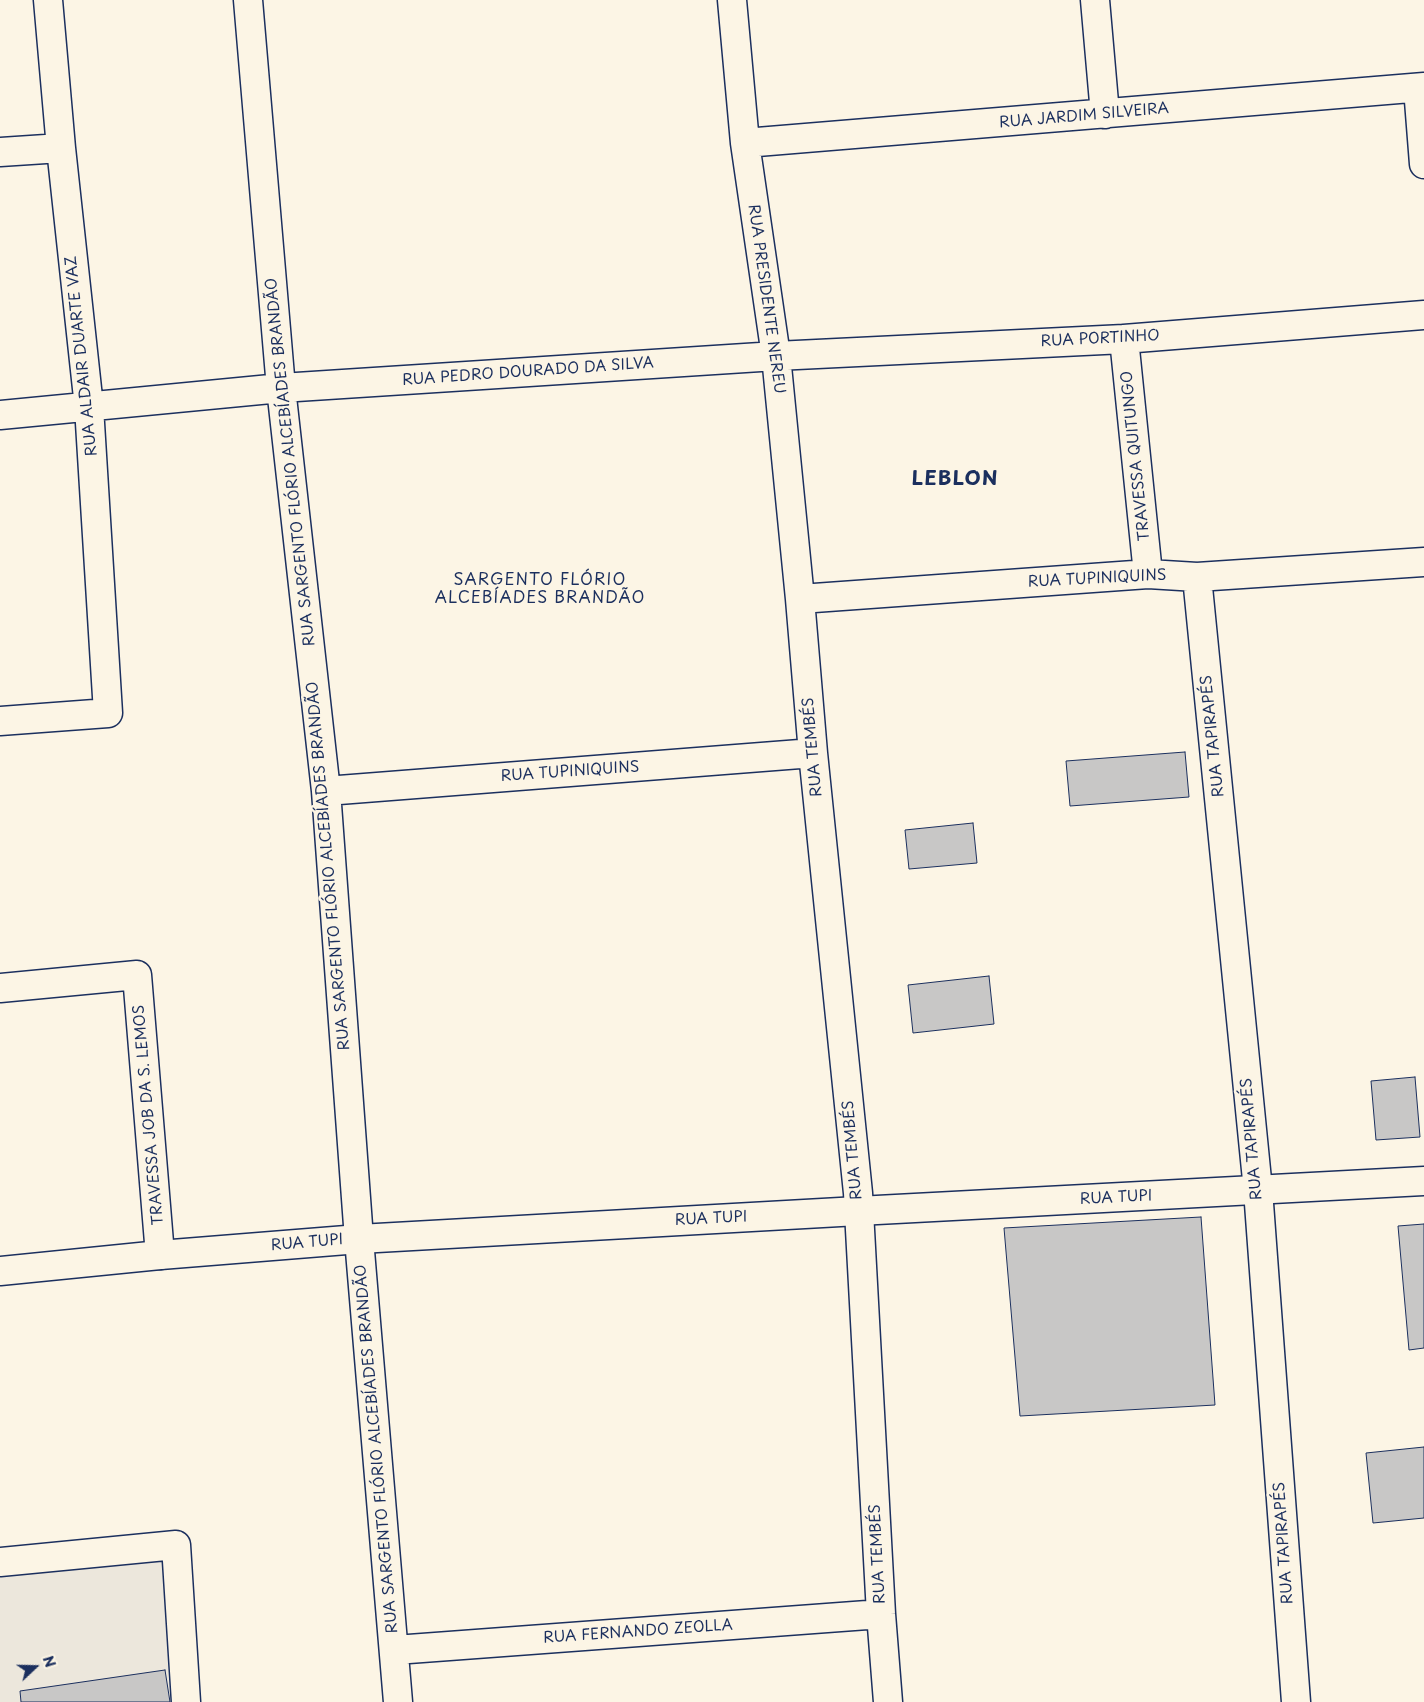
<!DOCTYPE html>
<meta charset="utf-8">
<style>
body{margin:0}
#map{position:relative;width:1424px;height:1702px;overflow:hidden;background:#fcf5e5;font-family:"Playpen Sans",sans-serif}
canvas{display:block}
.north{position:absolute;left:10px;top:1642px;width:50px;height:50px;-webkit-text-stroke:4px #fcf5e5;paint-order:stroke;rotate:69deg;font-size:14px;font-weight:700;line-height:20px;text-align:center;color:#1b2f5e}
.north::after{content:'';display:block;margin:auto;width:18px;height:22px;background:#1b2f5e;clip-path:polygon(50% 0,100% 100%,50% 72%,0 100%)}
</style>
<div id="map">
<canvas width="1424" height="1702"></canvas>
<div class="north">N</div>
</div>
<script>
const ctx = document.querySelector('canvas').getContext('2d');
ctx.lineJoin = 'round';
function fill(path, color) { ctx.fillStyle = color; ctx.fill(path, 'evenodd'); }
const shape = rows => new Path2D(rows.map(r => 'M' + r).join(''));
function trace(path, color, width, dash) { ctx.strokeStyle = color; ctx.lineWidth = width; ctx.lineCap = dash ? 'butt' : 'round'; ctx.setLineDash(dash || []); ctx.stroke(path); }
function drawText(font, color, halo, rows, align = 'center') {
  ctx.font = font + ' "Playpen Sans",sans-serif'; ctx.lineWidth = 5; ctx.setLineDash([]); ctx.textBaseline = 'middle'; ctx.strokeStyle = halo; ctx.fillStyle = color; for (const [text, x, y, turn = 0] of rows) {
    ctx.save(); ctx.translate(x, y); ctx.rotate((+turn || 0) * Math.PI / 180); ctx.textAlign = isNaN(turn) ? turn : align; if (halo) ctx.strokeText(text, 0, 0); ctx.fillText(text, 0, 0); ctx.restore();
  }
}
const built = shape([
 [162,1560,170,1702,0,1702,0,1576]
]);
const building = shape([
 [1185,752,1189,797,1070,806,1066,761,1185,752],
 [973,823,977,863,909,869,905,830,973,823],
 [989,976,994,1024,913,1033,908,985,989,976],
 [1415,1077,1420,1137,1376,1140,1371,1081,1415,1077],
 [1201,1217,1215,1405,1020,1416,1004,1228,1201,1217],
 [1424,1224,1424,1348,1409,1350,1398,1226,1424,1224],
 [1424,1447,1424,1518,1373,1523,1366,1453,1424,1447],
 [165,1670,170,1702,21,1702,20,1691,165,1670]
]);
const minor = shape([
 [248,0,281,388,326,791,359,1239,398,1702],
 [732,0,745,143,776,356,800,599,813,753,858,1193,881,1614,888,1702],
 [1095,0,1105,114],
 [1418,88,1424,164],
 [745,143,1424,87],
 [0,152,61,148],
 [1124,339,1148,574],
 [0,415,281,388,776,356,1124,339,1424,315],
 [1197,577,1258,1190,1296,1702],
 [800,599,1148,574,1197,577,1424,562],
 [0,721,108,713,89,407,61,148,48,0],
 [326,791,813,753],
 [0,988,137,975,160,1255],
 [0,1562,176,1545,186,1702],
 [395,1650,881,1614]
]);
const tertiary = shape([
 [0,1271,160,1255,359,1239,858,1211,1424,1181]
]);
const streetNames = [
 ["RUA JARDIM SILVEIRA",1084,116,-5],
 ["RUA PRESIDENTE NEREU",766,299,82],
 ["RUA PORTINHO",1100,339,-3],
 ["RUA ALDAIR DUARTE VAZ",82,356,-96],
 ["RUA PEDRO DOURADO DA SILVA",528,372,-4],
 ["TRAVESSA QUITUNGO",1136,456,-96],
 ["RUA SARGENTO FLÓRIO ALCEBÍADES BRANDÃO",291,462,-96],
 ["RUA TUPINIQUINS",1097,579,-3],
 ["RUA TAPIRAPÉS",1213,736,-96],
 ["RUA TEMBÉS",813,747,-95],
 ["RUA TUPINIQUINS",570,772,-4],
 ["RUA SARGENTO FLÓRIO ALCEBÍADES BRANDÃO",329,866,-95],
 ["TRAVESSA JOB DA S. LEMOS",149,1115,-95],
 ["RUA TAPIRAPÉS",1252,1139,-95],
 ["RUA TEMBÉS",853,1150,-95],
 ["RUA TUPI",1116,1198,-3],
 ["RUA TUPI",711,1219,-3],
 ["RUA TUPI",307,1243,-5],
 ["RUA SARGENTO FLÓRIO ALCEBÍADES BRANDÃO",377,1449,-95],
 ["RUA TAPIRAPÉS",1284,1543,-94],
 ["RUA TEMBÉS",878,1554,-93],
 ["RUA FERNANDO ZEOLLA",638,1632,-4]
];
const neighbourhoodNames = [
 ["SARGENTO FLÓRIO",540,581],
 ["ALCEBÍADES BRANDÃO",540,599]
];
const districtNames = [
 ["LEBLON",955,479]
];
fill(built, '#ece7dc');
fill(building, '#c8c7c6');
trace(building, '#1b2f5e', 1);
trace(minor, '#1b2f5e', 31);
trace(tertiary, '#1b2f5e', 31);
trace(minor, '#fcf5e5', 28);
trace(tertiary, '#fcf5e5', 28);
drawText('15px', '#1b2f5e', '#fcf5e5', streetNames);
ctx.letterSpacing = '1px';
drawText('16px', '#1b2f5e', '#fcf5e5', neighbourhoodNames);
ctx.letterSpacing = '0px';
ctx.letterSpacing = '1px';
drawText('bold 20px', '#1b2f5e', '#fcf5e5', districtNames);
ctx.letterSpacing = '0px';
</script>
